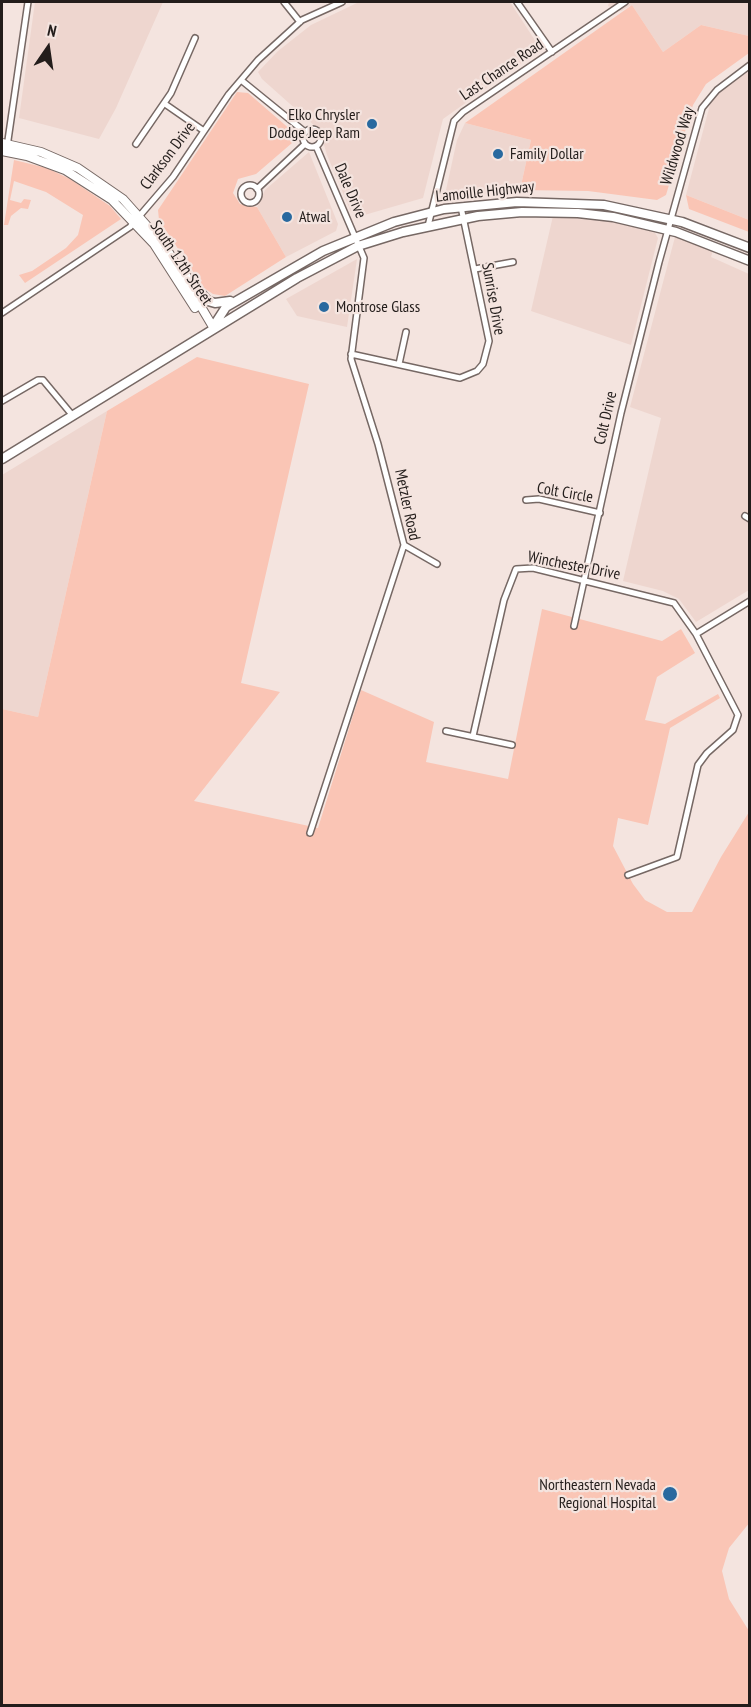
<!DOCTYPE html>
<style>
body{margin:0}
#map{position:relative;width:751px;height:1707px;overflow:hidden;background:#f4e4df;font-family:"PT Sans Narrow",sans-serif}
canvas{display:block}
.frame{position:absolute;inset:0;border:3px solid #231d1b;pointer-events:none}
.north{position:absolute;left:18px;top:18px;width:60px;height:60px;-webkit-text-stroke:4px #f4e4df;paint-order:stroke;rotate:13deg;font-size:16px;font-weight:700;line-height:24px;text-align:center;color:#231d1b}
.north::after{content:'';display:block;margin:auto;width:21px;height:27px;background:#231d1b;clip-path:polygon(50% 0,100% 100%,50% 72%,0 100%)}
</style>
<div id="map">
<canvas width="751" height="1707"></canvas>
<div class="frame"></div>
<div class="north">N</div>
</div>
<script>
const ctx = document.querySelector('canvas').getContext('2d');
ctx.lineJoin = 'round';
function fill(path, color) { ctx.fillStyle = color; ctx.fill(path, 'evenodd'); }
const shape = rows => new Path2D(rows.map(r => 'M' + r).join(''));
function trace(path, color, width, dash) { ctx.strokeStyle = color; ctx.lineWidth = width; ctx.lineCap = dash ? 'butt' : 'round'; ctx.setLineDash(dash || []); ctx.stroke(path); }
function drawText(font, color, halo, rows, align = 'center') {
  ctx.font = font + ' "PT Sans Narrow",sans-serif'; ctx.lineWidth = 4.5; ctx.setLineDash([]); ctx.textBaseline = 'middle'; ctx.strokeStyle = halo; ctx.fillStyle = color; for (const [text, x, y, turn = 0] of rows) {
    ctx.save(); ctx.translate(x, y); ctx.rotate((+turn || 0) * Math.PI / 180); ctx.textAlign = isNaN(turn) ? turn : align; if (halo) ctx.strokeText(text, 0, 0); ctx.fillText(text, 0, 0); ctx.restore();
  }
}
const built = shape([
 [35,2,163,2,116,108,99,139,19,118],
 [359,2,510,2,540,48,537,52,443,119,423,198,361,216,351,212,327,155,324,145,326,136,262,79,258,72,278,51,311,25],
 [609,2,749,2,749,36,701,25,663,52,632,5,621,11,608,6],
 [749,71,749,220,686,195,711,101,724,88],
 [465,123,531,140,520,190,453,198,448,194,446,190,457,140],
 [309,152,338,224,336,231,286,257,257,207,265,190],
 [553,216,601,219,641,228,655,233,658,238,631,345,531,311],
 [675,237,713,250,711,257,749,274,749,590,696,622,679,599,663,591,623,581,661,418,630,407],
 [357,259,347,327,297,316,286,299],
 [107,411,38,717,2,709,2,475]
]);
const green = shape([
 [632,5,663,52,701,25,749,36,749,53,706,84,693,105,666,195,657,200,588,191,520,190,531,140,465,123],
 [237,92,248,93,299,137,256,174,238,179,233,193,240,204,257,207,286,257,225,296,213,294,204,288,159,220,158,210],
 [14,160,47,168,70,179,110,206,121,219,25,283,19,275,32,271,66,248,78,235,83,215,46,192,14,181,10,200,21,203,24,199,31,200,28,209,21,208,11,216,8,225,4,225],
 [686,195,749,220,749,232,689,209],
 [197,357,309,384,241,683,280,692,194,801,318,828,361,690,434,722,426,762,508,779,542,609,662,641,681,629,695,653,657,677,645,720,665,724,718,694,720,698,670,728,648,825,618,818,613,846,633,884,645,900,667,912,692,912,721,857,749,812,750,1522,729,1548,722,1571,729,1599,749,1631,749,1705,2,1706,2,709,38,717,107,411]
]);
const minor = shape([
 [284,2,300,22],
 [517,2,552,52],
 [241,80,305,132],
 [165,104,204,131],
 '303 138a9 9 0 1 1 18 0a9 9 0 1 1-18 0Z',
 [136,144,171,93,195,38],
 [7,147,28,2],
 '241 194a9 9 0 1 1 18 0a9 9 0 1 1-18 0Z',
 [257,189,305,144],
 [428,226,454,121,463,112,625,2],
 [475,269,513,262],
 [2,313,130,227,173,177,229,94,258,60,302,20,342,2],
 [351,354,460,378,477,371,483,364,489,341,461,207],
 [399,364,406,332],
 [2,401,38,380,43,380,73,416],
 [526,500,539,499,600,513],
 [745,516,750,519],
 [404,545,437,564],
 [574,626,621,413,659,262,698,122,702,108,717,90,750,65],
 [696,634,750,601],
 [446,731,512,745],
 [473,736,504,600,516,569,533,568,674,603,696,634,738,715,733,730,707,753,698,765,677,857,628,875],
 [310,833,404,545,378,444,351,359,364,258,316,146]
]);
const secondary = shape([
 [2,143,41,152,78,168,123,199,165,246,213,327],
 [2,151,27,156,65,170,112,200,154,244,195,308]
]);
const primary = shape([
 [176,264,208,301,215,303,230,301],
 [213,327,226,307,323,251,394,222,444,209,517,202,604,205,682,222,750,248],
 [2,459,297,278,358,246,403,232,478,216,522,212,578,213,613,217,676,232,750,261]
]);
const markers = [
 [372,124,6,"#28699f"],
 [498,154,6,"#28699f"],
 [287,217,6,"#28699f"],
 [324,307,6,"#28699f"],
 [670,1494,8,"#28699f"]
];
const streetNames = [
 ["Last Chance Road",502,70,-34],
 ["Wildwood Way",678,146,-73],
 ["Clarkson Drive",168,156,-53],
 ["Dale Drive",350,191,67],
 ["Lamoille Highway",485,192,-6],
 ["South 12th Street",181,263,56],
 ["Sunrise Drive",493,299,80],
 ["Colt Drive",606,418,-77],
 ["Colt Circle",565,493,10],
 ["Metzler Road",407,505,78],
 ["Winchester Drive",574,566,11]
];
const poiNames = [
 ["Elko Chrysler",360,115,"right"],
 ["Dodge Jeep Ram",360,133,"right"],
 ["Family Dollar",510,154],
 ["Atwal",299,217],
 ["Montrose Glass",336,307],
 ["Northeastern Nevada",656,1485,"right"],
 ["Regional Hospital",656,1503,"right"]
];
fill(built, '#eed6cf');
fill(green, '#fac5b5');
trace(minor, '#766864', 8);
trace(secondary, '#766864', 10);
trace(primary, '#766864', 11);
trace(minor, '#fff', 5);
trace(secondary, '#fff', 8);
trace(primary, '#fff', 8);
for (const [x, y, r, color] of markers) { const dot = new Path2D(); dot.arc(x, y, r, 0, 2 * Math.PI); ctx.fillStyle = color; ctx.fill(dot); trace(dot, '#f4e4df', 2); }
drawText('16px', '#231d1b', '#f4e4df', streetNames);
drawText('16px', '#231d1b', '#f4e4df', poiNames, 'left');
</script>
